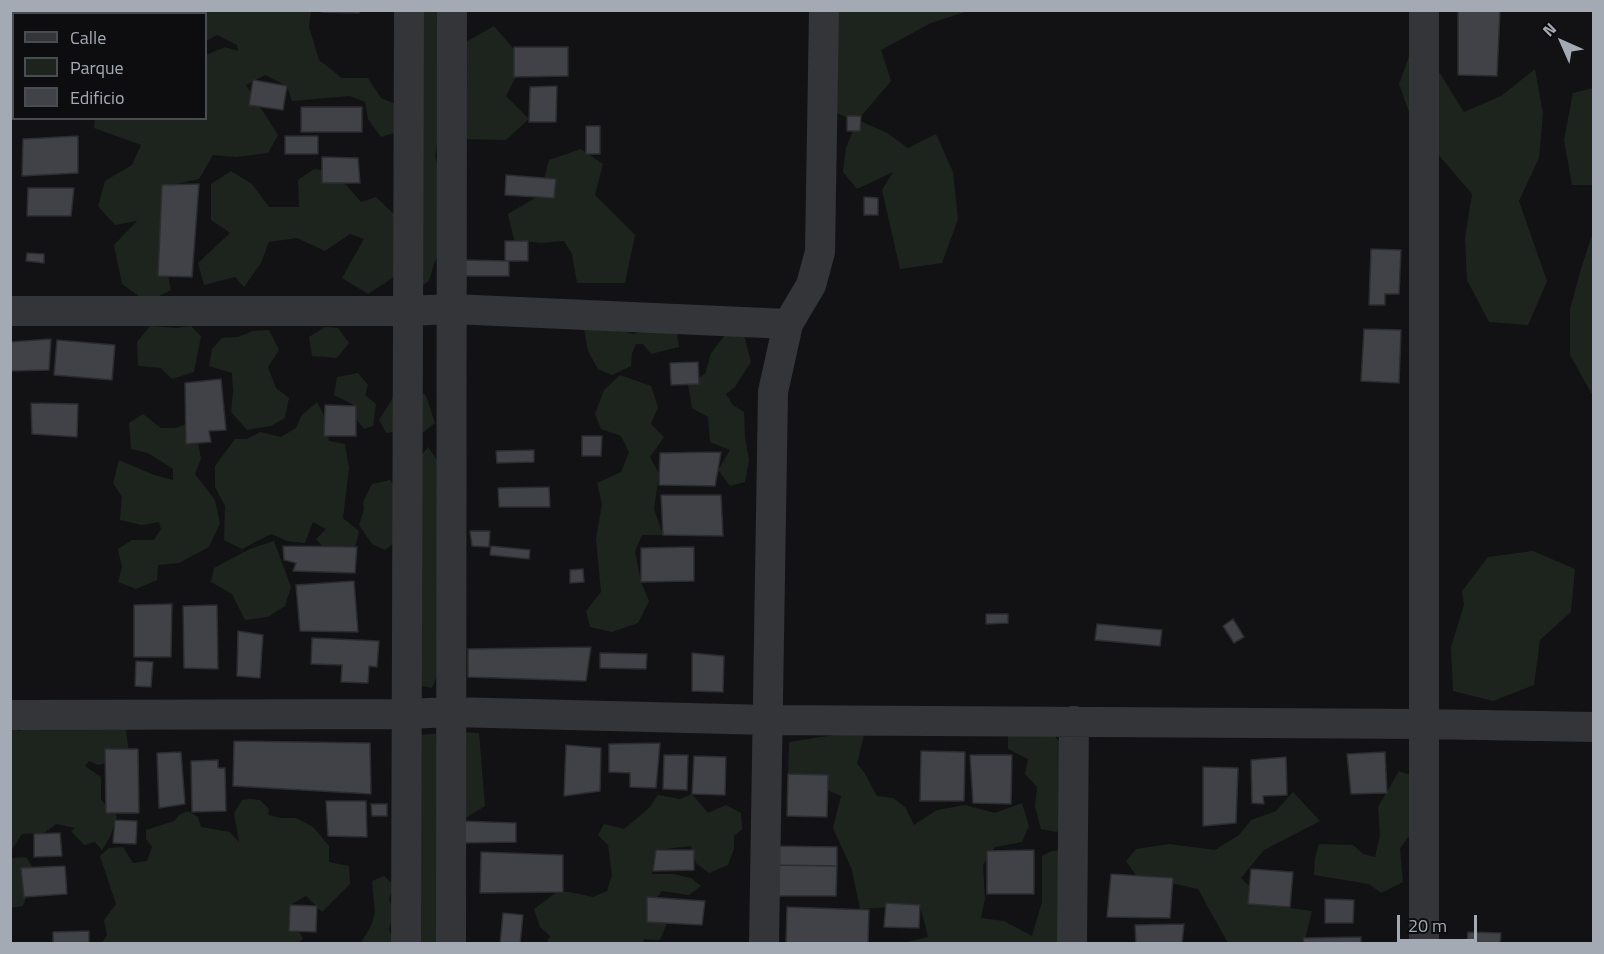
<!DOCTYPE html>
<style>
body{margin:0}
#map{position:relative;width:1604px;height:954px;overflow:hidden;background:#121214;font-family:"Titillium Web",sans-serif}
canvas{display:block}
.frame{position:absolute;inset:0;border:12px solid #a4aab4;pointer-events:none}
.legend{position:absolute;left:12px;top:12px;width:195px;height:108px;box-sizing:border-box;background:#0d0d0f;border:2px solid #494c51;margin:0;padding:8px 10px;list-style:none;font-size:18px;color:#a4aab4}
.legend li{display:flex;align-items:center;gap:12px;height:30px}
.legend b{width:30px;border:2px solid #494c51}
.north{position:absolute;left:1532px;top:12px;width:60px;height:60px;-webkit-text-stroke:4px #0d0d0f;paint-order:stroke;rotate:315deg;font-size:16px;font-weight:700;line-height:24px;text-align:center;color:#a4aab4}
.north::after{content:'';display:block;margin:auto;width:21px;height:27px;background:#a4aab4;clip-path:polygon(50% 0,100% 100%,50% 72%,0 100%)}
.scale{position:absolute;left:1397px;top:915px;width:80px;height:27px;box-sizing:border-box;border:3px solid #a4aab4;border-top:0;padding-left:8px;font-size:18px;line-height:21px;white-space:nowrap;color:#a4aab4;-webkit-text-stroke:4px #0d0d0f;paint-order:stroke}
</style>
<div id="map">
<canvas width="1604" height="954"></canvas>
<div class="frame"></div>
<ul class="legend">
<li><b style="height:8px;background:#333539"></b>Calle</li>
<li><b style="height:16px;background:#1d241d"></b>Parque</li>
<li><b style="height:16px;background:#414247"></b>Edificio</li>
</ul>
<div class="north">N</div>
<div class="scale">20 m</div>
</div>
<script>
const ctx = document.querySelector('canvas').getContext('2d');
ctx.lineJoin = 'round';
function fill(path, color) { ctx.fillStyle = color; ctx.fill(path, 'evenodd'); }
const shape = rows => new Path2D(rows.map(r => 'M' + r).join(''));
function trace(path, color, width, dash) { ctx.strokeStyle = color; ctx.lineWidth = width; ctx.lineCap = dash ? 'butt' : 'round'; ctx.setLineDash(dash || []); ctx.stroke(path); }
const green = shape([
 [160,11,311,11,309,27,319,60,342,78,368,78,381,98,398,105,397,132,381,137,368,119,365,102,350,96,292,101,287,86,265,75,246,85,278,135,268,153,236,157,213,155,199,179,171,185,163,250,171,290,147,302,122,284,114,245,137,221,115,225,98,206,105,181,132,165,141,145,94,128,95,119,206,118,206,55,225,47,238,51,237,45,217,35,206,41,206,14,159,13],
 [405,11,444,11,446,90,435,156,445,192,447,244,435,261,429,281,419,288,394,277,368,294,342,278,364,239,350,234,325,251,297,238,269,242,261,263,244,287,235,277,204,285,198,263,230,233,211,220,211,184,231,171,252,184,269,207,299,207,298,180,314,169,335,172,361,202,376,197,396,216],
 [837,11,968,11,931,23,881,50,891,81,858,120,887,133,908,148,936,134,953,172,958,219,942,263,900,269,882,190,893,172,857,189,843,172,846,148,857,121,820,107],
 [494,26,524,61,506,96,529,119,506,140,452,139,464,43],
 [1415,40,1441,75,1464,112,1501,96,1535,69,1543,114,1539,158,1519,201,1547,281,1528,325,1489,322,1467,280,1465,238,1472,194,1414,126,1399,84],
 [1593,88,1593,185,1572,185,1564,140,1573,93],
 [581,149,603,164,595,195,635,235,625,283,577,283,572,254,564,241,541,243,514,240,508,214,540,195,549,160],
 [1593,232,1594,396,1593,396,1570,355,1570,309,1581,269],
 [150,326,176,328,191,326,201,336,194,372,172,379,161,368,138,366,137,342],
 [325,327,338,328,349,343,337,358,312,356,309,337],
 [584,328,612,328,633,334,650,329,677,334,679,347,651,354,643,344,636,344,632,353,631,366,612,375,598,369,588,351],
 [269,330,279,350,268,367,276,388,289,398,285,418,271,426,247,430,231,412,233,392,232,373,209,366,212,349,222,338,238,337,253,331],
 [743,331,751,362,735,387,726,394,733,405,744,412,745,438,749,460,745,482,730,486,718,470,730,450,710,442,708,417,692,408,688,384,705,374,711,353,725,335],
 [358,373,368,385,365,395,376,404,373,426,364,429,356,419,356,406,334,395,337,377],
 [620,375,651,386,658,407,651,424,664,437,650,457,659,474,654,509,663,535,642,535,635,551,641,582,649,601,638,623,612,632,590,627,586,611,601,592,596,539,602,504,597,483,621,472,629,452,621,436,601,429,595,414,604,390],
 [415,385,426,396,435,423,421,434,410,429,386,433,379,420,395,395],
 [317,402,325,417,329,441,345,444,349,468,343,518,359,531,356,544,346,557,328,553,316,539,326,529,313,522,305,543,287,541,271,534,242,549,224,540,225,506,215,487,215,466,235,439,247,439,260,432,281,437,296,428,301,416],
 [143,414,161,428,176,428,186,424,197,436,201,459,195,474,215,500,220,523,209,547,179,563,158,565,157,580,136,589,118,582,122,567,118,549,132,540,154,540,161,529,159,522,142,525,120,520,122,497,113,483,119,460,154,475,173,480,173,469,148,453,131,449,129,423],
 [428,447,437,460,443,660,432,688,419,685,416,462],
 [390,480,397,489,401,538,385,550,372,544,359,525,364,509,363,502,372,484],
 [274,541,291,587,285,606,268,617,245,620,232,594,211,582,214,568,250,549],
 [1533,551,1575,569,1571,612,1540,640,1534,685,1493,701,1453,691,1451,647,1464,605,1462,591,1488,557],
 [39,722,59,722,68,731,65,723,125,723,129,753,110,762,98,765,89,761,85,766,101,777,101,800,117,816,110,837,102,850,95,842,84,845,71,831,75,828,56,824,44,833,22,834,11,851,10,727,19,731],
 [1051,731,1074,760,1071,812,1057,832,1041,829,1035,807,1037,787,1025,774,1028,759,1008,749,1008,736],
 [460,732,479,733,485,806,461,821,452,943,411,943,418,735],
 [847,733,864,735,857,764,864,772,877,796,893,798,905,807,914,825,937,810,965,805,995,813,1022,803,1029,826,1022,842,995,847,983,865,985,899,981,918,1004,921,1032,936,1042,902,1042,856,1052,851,1066,850,1069,943,903,943,928,937,920,905,860,909,852,870,833,828,841,796,788,774,789,742],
 [1399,771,1413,776,1412,832,1400,848,1403,882,1381,893,1369,884,1314,875,1315,858,1319,844,1353,845,1363,854,1375,857,1380,835,1378,807],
 [1293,792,1320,821,1264,850,1241,878,1268,905,1312,911,1304,943,1228,943,1198,889,1136,875,1126,861,1136,849,1169,844,1215,850,1239,835,1251,820,1276,811],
 [692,794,708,813,726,805,741,813,742,829,734,836,734,849,728,865,709,873,696,863,691,846,656,850,652,874,673,874,691,878,701,886,689,895,662,891,647,910,667,923,660,940,644,939,643,944,547,943,550,936,540,927,534,909,557,892,570,892,593,897,607,891,612,875,608,845,598,835,604,824,624,829,649,808,658,795,680,799],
 [250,799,260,800,269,809,268,815,281,818,296,818,313,827,329,846,329,862,349,866,350,884,322,912,306,896,290,905,290,918,303,938,299,943,102,943,107,935,104,920,116,904,100,856,109,848,123,847,133,863,147,861,152,847,146,839,146,830,174,821,179,815,188,811,198,817,201,827,230,832,239,842,234,813,242,800],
 [26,857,33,868,31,885,23,906,11,908,11,858],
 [384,876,394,885,389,899,394,912,389,930,395,943,360,944,371,926,375,913,372,881]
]);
const building = shape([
 [322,10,359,10,359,13,322,12,322,10],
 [1458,10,1500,10,1497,76,1458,75,1458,10],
 [514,47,568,47,568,76,514,77,514,47],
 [253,80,287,86,283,110,249,105,253,80],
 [557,86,556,122,529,122,530,87,557,86],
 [301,107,362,107,362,132,301,132,301,107],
 [847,116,861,116,860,131,847,131,847,116],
 [586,126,600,126,600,154,586,154,586,126],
 [78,136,78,173,22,176,23,139,78,136],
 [285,136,318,136,318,154,285,154,285,136],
 [322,157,358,158,360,183,322,183,322,157],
 [506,175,556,179,554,198,505,195,506,175],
 [199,184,192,277,158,276,162,185,199,184],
 [28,188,74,188,71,216,27,216,28,188],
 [864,197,878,198,878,215,864,215,864,197],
 [505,241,528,241,528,261,505,261,505,241],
 [1371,249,1401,250,1399,294,1385,294,1385,305,1369,305,1371,249],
 [27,253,44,254,44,263,26,261,27,253],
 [464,260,509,261,509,276,464,276,464,260],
 [1364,329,1401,330,1399,383,1361,381,1364,329],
 [51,339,49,370,10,371,10,342,51,339],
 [57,340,115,345,112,380,54,375,57,340],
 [698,362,699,384,671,385,670,363,698,362],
 [221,379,226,430,209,431,211,442,186,444,185,383,221,379],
 [31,403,78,404,77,437,32,434,31,403],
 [325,405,356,406,356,436,324,436,325,405],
 [582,436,602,436,601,456,582,456,582,436],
 [534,450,534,462,497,463,496,451,534,450],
 [721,452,715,486,659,485,660,453,721,452],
 [549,487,550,507,499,507,498,488,549,487],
 [661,495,721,495,723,536,663,535,661,495],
 [470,531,490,531,489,547,472,546,470,531],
 [283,546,357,547,355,573,293,571,296,563,284,560,283,546],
 [491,546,530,550,529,559,490,555,491,546],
 [694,547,694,581,641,582,641,548,694,547],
 [583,569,584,582,570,583,570,570,583,569],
 [354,581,358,632,300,631,296,585,354,581],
 [172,604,171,657,134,657,134,605,172,604],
 [217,605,218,669,184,668,183,606,217,605],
 [986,614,1008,614,1008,623,986,624,986,614],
 [1233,619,1244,637,1234,643,1223,626,1233,619],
 [1097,624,1162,630,1160,646,1095,640,1097,624],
 [238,631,263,635,260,678,237,676,238,631],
 [312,638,379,641,377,667,369,666,368,683,341,682,342,665,311,664,312,638],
 [591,647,586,681,468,677,468,649,591,647],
 [600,653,647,654,646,669,600,668,600,653],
 [692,653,724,656,723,692,692,691,692,653],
 [136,661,153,662,151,687,135,686,136,661],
 [234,741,370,743,371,794,233,786,234,741],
 [660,743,656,788,630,787,630,773,609,772,609,744,660,743],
 [566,745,601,748,600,791,564,796,566,745],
 [105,749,138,749,139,813,106,813,105,749],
 [921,751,965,752,964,801,920,801,921,751],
 [181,752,185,804,159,808,157,753,181,752],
 [1385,752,1387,793,1351,794,1347,754,1385,752],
 [664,755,688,755,687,790,663,789,664,755],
 [970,755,1012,755,1011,804,973,803,970,755],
 [694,756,726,757,725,795,692,794,694,756],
 [1286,757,1287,795,1263,796,1264,804,1252,803,1251,760,1286,757],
 [218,760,218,768,225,768,226,811,192,812,191,761,218,760],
 [1203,767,1238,768,1236,823,1203,826,1203,767],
 [788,774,828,775,827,817,787,816,788,774],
 [326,801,366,801,367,837,328,836,326,801],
 [371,804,387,804,387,816,372,816,371,804],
 [115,820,137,821,136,844,113,843,115,820],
 [461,821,516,823,516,842,459,843,461,821],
 [60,833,62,856,34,857,34,834,60,833],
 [776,846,837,847,837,866,775,865,776,846],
 [656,850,694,850,694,870,653,871,656,850],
 [1034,850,1034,894,987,894,987,851,1034,850],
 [481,852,563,855,563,892,480,893,481,852],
 [775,865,837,866,836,896,775,896,775,865],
 [65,866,67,894,24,897,21,868,65,866],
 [1251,869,1293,872,1290,907,1248,904,1251,869],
 [1111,874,1173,878,1170,918,1107,917,1111,874],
 [647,897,705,901,702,925,647,922,647,897],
 [1325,899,1354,900,1353,923,1325,923,1325,899],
 [886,903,920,905,919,928,884,927,886,903],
 [290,905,317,906,316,932,289,931,290,905],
 [787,907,869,910,868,944,786,944,787,907],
 [503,913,523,915,520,944,500,944,503,913],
 [1184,924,1182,944,1136,944,1135,925,1184,924],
 [89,931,89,944,53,944,53,932,89,931],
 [1468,932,1501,933,1500,944,1467,944,1468,932],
 [1361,937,1361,944,1304,944,1303,938,1361,937]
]);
const minor = shape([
 [1424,10,1424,944],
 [10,311,408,311,452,309,788,324],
 [10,715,407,714,452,712,767,720,1424,724,1594,727],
 [406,944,409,10],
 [451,944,452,10],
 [764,944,773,392,788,324,811,285,820,252,824,10],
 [1072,944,1074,721]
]);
fill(green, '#1d241d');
fill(building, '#414247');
trace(building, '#2c2d30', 1.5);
trace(minor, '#333539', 30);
</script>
